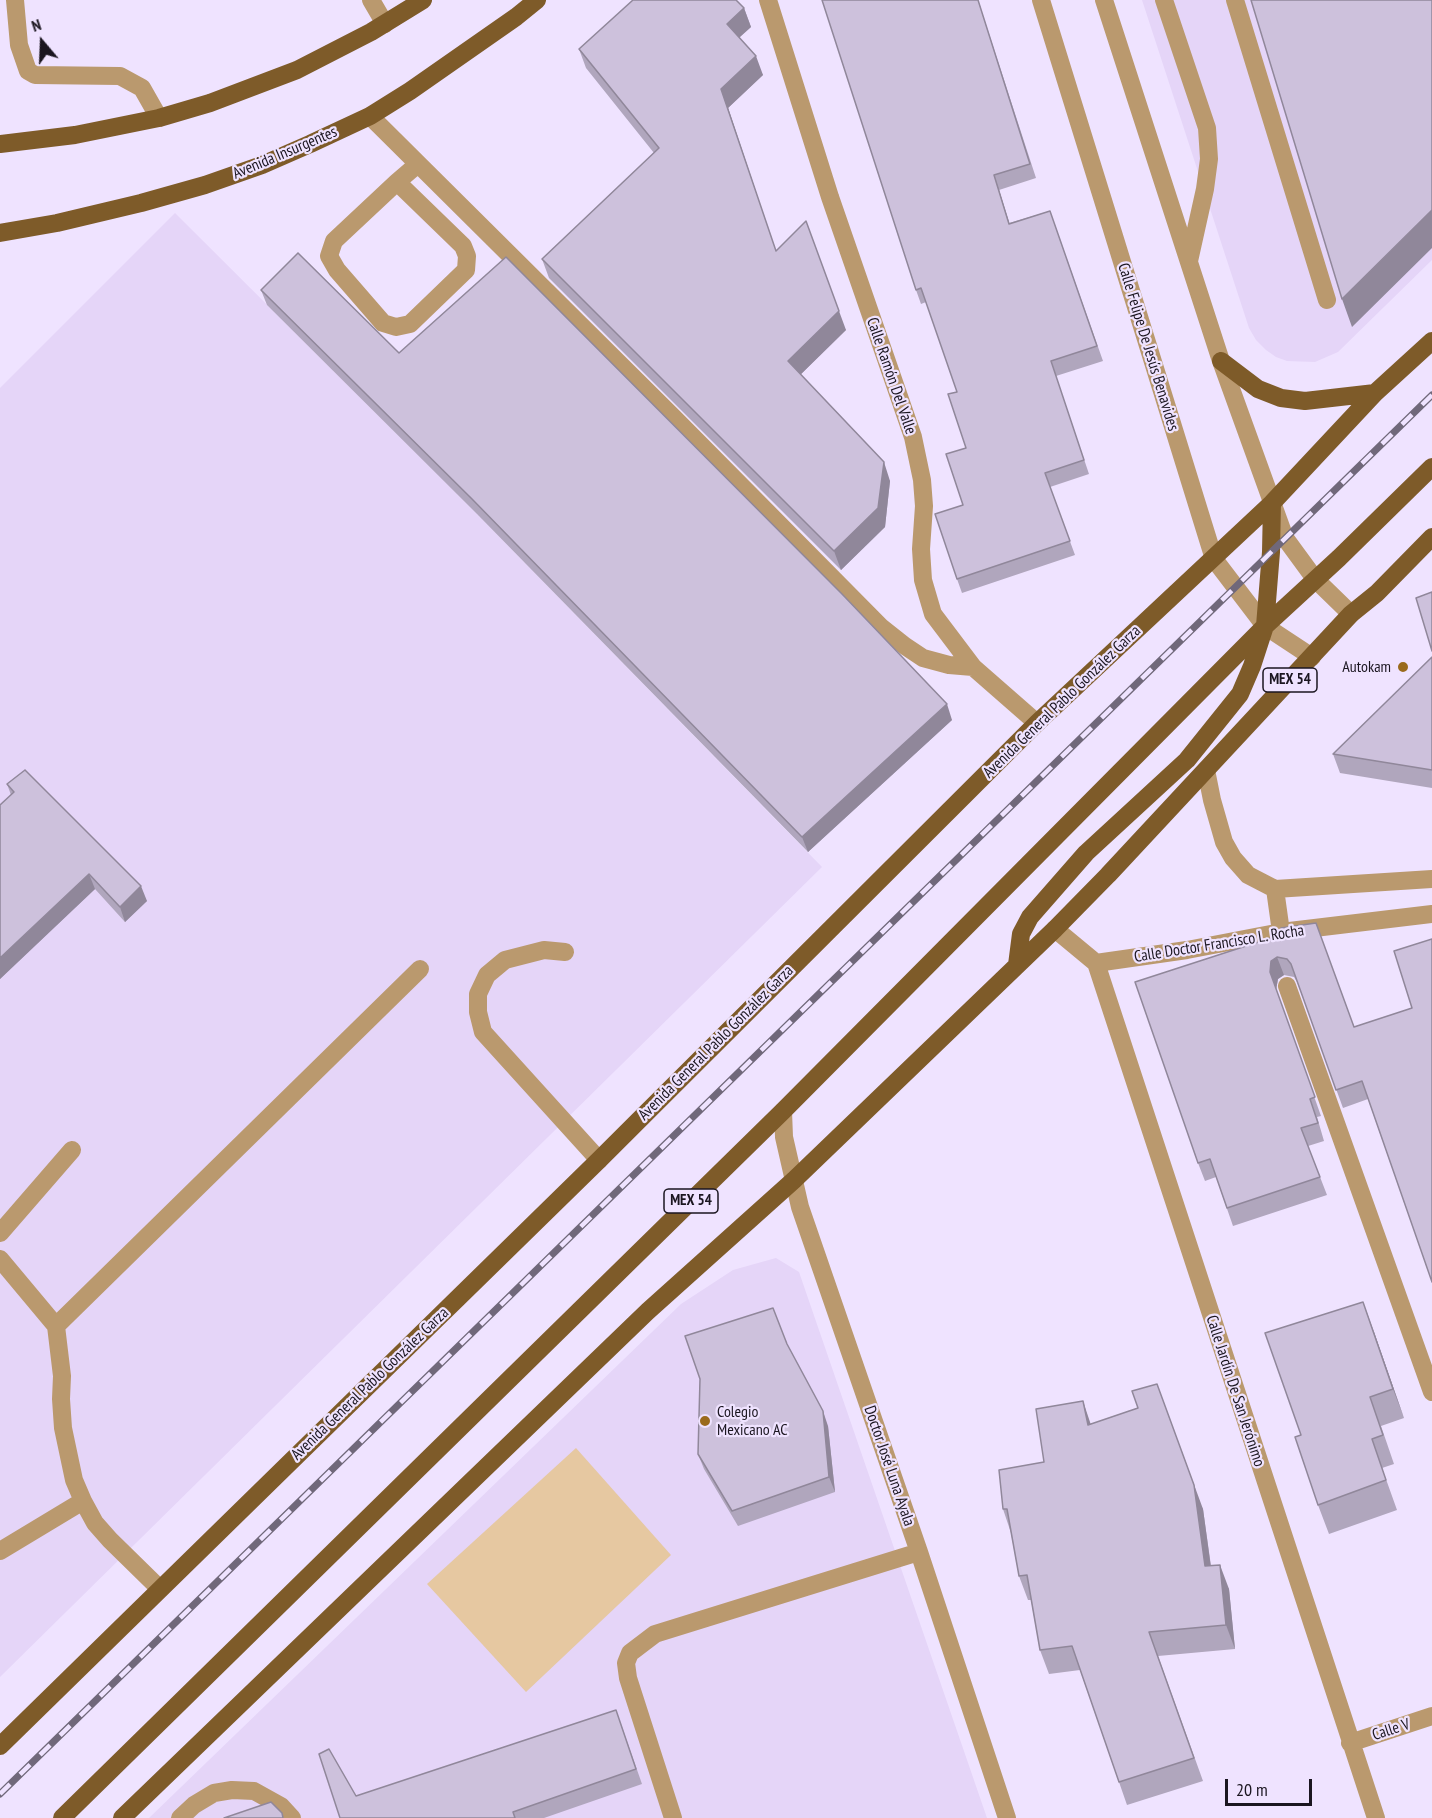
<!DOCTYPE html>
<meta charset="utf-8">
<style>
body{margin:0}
#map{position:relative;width:1432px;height:1818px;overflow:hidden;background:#efe3ff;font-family:"PT Sans Narrow",sans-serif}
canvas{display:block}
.north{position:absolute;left:12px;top:12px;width:60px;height:60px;-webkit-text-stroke:4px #efe3ff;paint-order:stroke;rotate:341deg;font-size:16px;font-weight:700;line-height:24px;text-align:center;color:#1b1620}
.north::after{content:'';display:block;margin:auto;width:21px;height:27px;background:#1b1620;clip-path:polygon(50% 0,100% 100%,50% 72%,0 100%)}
.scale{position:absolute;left:1225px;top:1779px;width:87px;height:27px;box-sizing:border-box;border:3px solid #1b1620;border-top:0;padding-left:8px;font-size:18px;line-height:21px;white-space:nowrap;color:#1b1620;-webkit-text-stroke:4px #efe3ff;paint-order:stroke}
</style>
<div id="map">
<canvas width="1432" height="1818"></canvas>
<div class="north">N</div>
<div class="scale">20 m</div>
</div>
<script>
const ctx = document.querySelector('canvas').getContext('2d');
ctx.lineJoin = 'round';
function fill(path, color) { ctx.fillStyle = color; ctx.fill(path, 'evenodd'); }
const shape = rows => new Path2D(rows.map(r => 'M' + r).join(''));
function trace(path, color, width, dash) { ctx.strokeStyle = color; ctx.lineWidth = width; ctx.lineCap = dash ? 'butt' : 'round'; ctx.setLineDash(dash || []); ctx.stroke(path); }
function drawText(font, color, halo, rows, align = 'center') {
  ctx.font = font + ' "PT Sans Narrow",sans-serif'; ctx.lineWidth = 4.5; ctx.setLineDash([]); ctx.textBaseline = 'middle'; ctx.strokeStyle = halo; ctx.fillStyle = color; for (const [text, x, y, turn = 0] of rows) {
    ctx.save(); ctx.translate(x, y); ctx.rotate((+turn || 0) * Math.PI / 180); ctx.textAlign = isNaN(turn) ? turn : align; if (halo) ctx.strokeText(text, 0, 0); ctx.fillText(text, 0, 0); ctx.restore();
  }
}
const built = shape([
 [1142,0,1432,0,1432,260,1338,352,1315,362,1287,361,1276,357,1266,350,1256,340,1249,328],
 [175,213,477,514,822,867,0,1677,0,388],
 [776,1258,799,1272,987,1818,149,1818,681,1304,733,1270]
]);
const green = shape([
 [576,1448,671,1555,526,1692,427,1584]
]);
const minor = shape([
 [15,0,19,45,28,71,35,75,120,76,142,88,159,118],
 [371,0,385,24],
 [768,0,830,197,913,437,922,480,924,506,921,549,923,580,933,614,973,667,1037,723],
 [1041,0,1214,559,1265,626,1312,657],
 [1104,0,1221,361,1285,538,1315,579,1351,614],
 [1164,0,1207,128,1209,159,1205,189,1189,261],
 [1235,0,1327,300],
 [370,116,674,418,881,627,905,646,923,658,949,665,973,667],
 [397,182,463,246,467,256,466,270,410,324,396,327,383,323,337,270,329,256,334,241,397,182,418,164],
 [1206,770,1212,800,1224,842,1233,858,1248,875,1275,889,1432,879],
 [1275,889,1281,932],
 [1055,929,1096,963,1187,950,1281,932,1432,914],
 [565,952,544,950,505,960,487,975,478,994,478,1012,483,1032,599,1160],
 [1096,963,1376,1818],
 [1287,986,1432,1392],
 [783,1111,784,1137,800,1207,919,1552,1007,1818],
 [0,1233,72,1150],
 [0,1259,56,1326,62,1376,61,1399,63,1428,74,1480,83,1501,95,1523,110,1540,160,1589],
 [56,1326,420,969],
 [0,1551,83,1501],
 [1350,1743,1432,1716],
 [180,1818,194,1805,214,1793,232,1790,254,1791,281,1806,292,1818],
 [673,1818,628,1678,626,1663,630,1653,655,1634,919,1552]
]);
const major = shape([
 [0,144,75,135,159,118,210,103,297,70,371,32,423,0],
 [0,233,57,223,141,203,205,185,262,165,310,144,370,116,410,91,516,17,537,0],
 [1221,361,1258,389,1281,398,1305,401,1375,393],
 [1017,965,1021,934,1030,917,1086,853,1187,760,1240,694,1252,666,1265,626,1271,552,1272,503],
 [0,1746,599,1160,1037,723,1272,503,1375,393,1432,341],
 [62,1818,783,1111,1265,626,1339,558,1432,467],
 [122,1818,648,1311,794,1180,1055,929,1108,875,1351,614,1377,593,1432,537]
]);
const rail = shape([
 [0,1794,1432,395]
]);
const wall = shape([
 [978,0,1036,178,999,190,1009,223,1050,211,1103,361,1056,376,1089,474,1050,487,1075,555,962,593,957,579,963,505,966,448,957,392,926,302,921,304,916,290],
 [744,8,751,27,739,38,763,75,728,108,776,251,846,330,800,375,890,481,885,527,841,570,549,278,542,259,654,153,586,68,579,49],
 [261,290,399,353,952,720,808,852,477,514,267,305],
 [1432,657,1432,788,1340,773,1333,754],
 [7,784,147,901,125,922,95,889,0,979,0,805,11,795],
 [1283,934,1354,1027,1412,1008,1432,939,1432,1282,1368,1099,1343,1108,1297,982,1294,977,1284,975,1278,979,1276,990,1321,1116,1317,1117,1324,1141,1308,1146,1327,1195,1233,1226,1216,1177,1205,1181,1198,1163],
 [1374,1332,1404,1418,1381,1426,1394,1464,1382,1468,1397,1510,1329,1534,1318,1505,1301,1435],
 [1132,1391,1203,1509,1211,1566,1229,1589,1235,1649,1158,1656,1203,1781,1127,1805,1080,1670,1049,1674,1040,1650,1031,1600,1028,1600,1019,1576,1011,1533,1003,1509,1044,1462,1091,1424,1138,1408],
 [828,1426,835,1492,738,1526,704,1469,698,1454],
 [616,1710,642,1784,544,1818,340,1818,356,1796]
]);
const shadedWall = shape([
 [744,8,751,27,733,43,727,24],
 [756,56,763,75,728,108,782,270,721,89],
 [994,175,999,190,1014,238,1009,224],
 [1432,210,1432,248,1352,327,1342,299],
 [839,311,846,330,795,380,788,361],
 [884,462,890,481,885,527,841,570,834,551],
 [947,704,952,720,808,852,802,837],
 [89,874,95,889,0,979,0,958],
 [141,886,147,901,125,922,120,907],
 [1277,957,1284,975,1278,979,1276,990,1321,1116,1270,972,1271,961],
 [1363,1302,1374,1332,1404,1418,1393,1389],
 [1157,1384,1203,1509,1214,1590,1205,1566],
 [1083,1401,1091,1425,1088,1425],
 [823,1411,828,1426,835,1492,829,1477],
 [1220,1565,1229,1589,1235,1649,1226,1625]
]);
const building = shape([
 [633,0,736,0,744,8,727,24,756,56,721,89,776,251,806,221,839,311,788,361,884,462,878,508,834,551,542,259,659,148,579,49,633,0],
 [822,0,978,0,1030,164,994,175,1009,224,1050,211,1097,346,1051,361,1084,460,1045,473,1070,541,957,579,935,514,963,505,946,454,966,448,948,394,957,392,921,288,916,290,822,0],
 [1251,0,1432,0,1432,210,1342,299,1251,0],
 [298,253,399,353,506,257,842,594,947,704,802,837,472,499,261,290,298,253],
 [1432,592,1432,651,1416,598,1432,592],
 [1432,657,1432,770,1333,754,1432,657],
 [25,770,141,886,120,907,89,874,0,958,0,805,14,792,7,784,25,770],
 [1316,923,1354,1027,1412,1008,1394,951,1432,939,1432,1282,1362,1081,1336,1090,1291,964,1287,959,1277,957,1271,961,1270,972,1315,1097,1310,1099,1318,1123,1301,1128,1320,1177,1227,1208,1210,1159,1198,1163,1135,982,1283,934,1281,928,1316,923],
 [1363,1302,1393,1389,1370,1397,1383,1435,1372,1439,1386,1480,1318,1505,1295,1437,1301,1435,1265,1333,1363,1302],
 [773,1308,787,1344,823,1411,829,1477,732,1511,698,1454,700,1379,685,1336,773,1308],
 [1157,1384,1194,1485,1205,1566,1220,1565,1226,1625,1149,1632,1194,1758,1119,1782,1072,1646,1040,1650,1027,1575,1019,1576,1007,1509,1003,1509,999,1470,1044,1462,1036,1409,1083,1401,1088,1425,1138,1408,1132,1391,1157,1384],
 [616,1710,636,1769,513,1812,515,1818,340,1818,319,1754,329,1749,356,1796,616,1710],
 [271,1802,282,1813,283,1818,224,1818,271,1802]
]);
const markers = [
 [1403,667,6,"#9a6a1c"],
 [705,1421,6,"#9a6a1c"]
];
const shields = [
 [1290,680,54],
 [691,1201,54]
];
const shieldNames = [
 ["MEX 54",1290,680],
 ["MEX 54",691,1201]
];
const streetNames = [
 ["Avenida Insurgentes",285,153,-23],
 ["Calle Felipe De Jesús Benavides",1148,347,73],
 ["Calle Ramón Del Valle",891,376,71],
 ["Avenida General Pablo González Garza",1062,702,-44],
 ["Calle Doctor Francisco L. Rocha",1219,944,-9],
 ["Avenida General Pablo González Garza",716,1043,-45],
 ["Avenida General Pablo González Garza",370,1384,-44],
 ["Calle Jardín De San Jerónimo",1235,1391,72],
 ["Doctor José Luna Ayala",889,1466,71],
 ["Calle V",1391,1730,-18]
];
const poiNames = [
 ["Autokam",1391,667],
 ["Colegio",717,1412,"left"],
 ["Mexicano AC",717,1430,"left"]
];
fill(built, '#e5d5f8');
fill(green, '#e6c8a1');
trace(minor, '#ba996e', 18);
trace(major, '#7e5b29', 18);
trace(rail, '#70687a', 7);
trace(rail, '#efe3ff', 4.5, [14]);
fill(wall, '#b0a6bd');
fill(shadedWall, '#90879a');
fill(building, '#cdc1dc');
trace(building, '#90879a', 1.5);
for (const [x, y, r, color] of markers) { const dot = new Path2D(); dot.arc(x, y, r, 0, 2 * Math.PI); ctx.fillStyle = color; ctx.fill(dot); trace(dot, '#efe3ff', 2); }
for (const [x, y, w] of shields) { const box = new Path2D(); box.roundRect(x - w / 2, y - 12, w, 24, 4.5); ctx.fillStyle = '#efe3ff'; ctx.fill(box); trace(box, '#1b1620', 1.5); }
drawText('bold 15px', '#1b1620', null, shieldNames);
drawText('16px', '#1b1620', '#efe3ff', streetNames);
drawText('16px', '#1b1620', '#efe3ff', poiNames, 'right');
</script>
